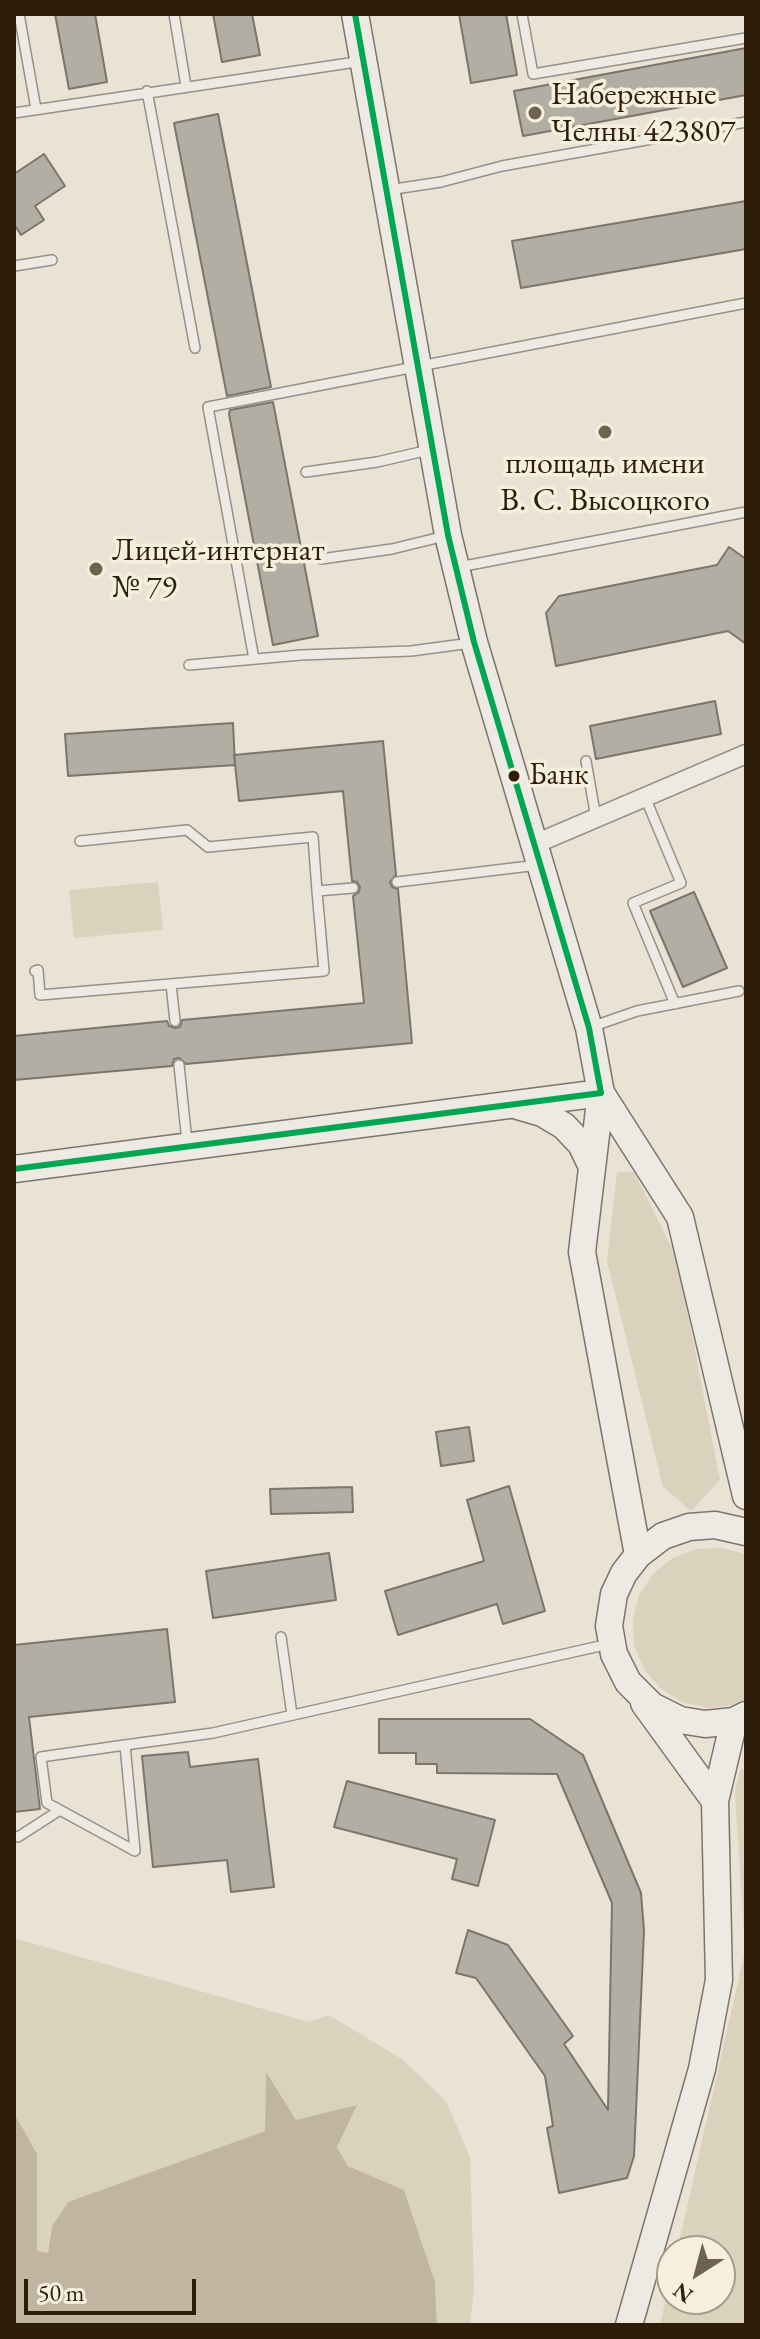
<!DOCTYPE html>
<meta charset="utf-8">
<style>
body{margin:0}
#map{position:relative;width:760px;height:2339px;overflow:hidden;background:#e9e2d5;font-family:"EB Garamond",serif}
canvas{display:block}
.frame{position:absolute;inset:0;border:16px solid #2e1e09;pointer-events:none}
.north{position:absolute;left:656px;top:2235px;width:80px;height:80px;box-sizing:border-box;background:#f6efde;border:2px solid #a69b89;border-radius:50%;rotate:216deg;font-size:22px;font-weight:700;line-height:32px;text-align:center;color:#2e1e09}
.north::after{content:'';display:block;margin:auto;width:28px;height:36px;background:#6f6350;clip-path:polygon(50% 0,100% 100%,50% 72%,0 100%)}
.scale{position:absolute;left:24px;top:2279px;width:172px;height:36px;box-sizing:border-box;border:4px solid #2e1e09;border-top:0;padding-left:10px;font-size:24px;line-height:28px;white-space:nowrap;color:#2e1e09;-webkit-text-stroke:6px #f6efde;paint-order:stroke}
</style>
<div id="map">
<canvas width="760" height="2339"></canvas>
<div class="frame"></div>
<div class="north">N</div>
<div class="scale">50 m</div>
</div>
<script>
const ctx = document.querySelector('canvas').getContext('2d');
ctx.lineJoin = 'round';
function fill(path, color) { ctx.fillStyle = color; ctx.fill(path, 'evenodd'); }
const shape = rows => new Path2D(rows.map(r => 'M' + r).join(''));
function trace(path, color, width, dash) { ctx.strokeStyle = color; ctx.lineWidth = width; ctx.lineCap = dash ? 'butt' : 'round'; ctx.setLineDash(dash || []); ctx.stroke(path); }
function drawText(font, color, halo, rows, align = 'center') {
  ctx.font = font + ' "EB Garamond",serif'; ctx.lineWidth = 7; ctx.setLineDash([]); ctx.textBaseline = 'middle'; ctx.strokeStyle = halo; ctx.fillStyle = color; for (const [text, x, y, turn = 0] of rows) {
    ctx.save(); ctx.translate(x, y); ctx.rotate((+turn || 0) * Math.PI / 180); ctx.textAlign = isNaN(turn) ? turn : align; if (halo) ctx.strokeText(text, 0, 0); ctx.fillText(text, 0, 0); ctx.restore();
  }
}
const green = shape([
 [158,882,163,930,74,938,69,890],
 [617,1172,634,1172,677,1258,720,1480,691,1511,663,1487,607,1261],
 [722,1548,746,1554,746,1700,736,1705,709,1708,681,1702,660,1688,644,1669,634,1645,633,1620,639,1595,653,1574,673,1558,696,1549],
 [740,1769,746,1769,746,2325,660,2325,672,2272,672,2299,720,2299,720,2251,677,2251,745,1951,735,1792],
 [14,1938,309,2022,329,2015,402,2059,446,2101,470,2157,474,2287,470,2325,437,2325,435,2282,404,2190,348,2166,337,2147,296,2120,266,2074,265,2131,68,2202,52,2226,48,2253,37,2251,37,2154,14,2113]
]);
const water = shape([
 [266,2072,296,2120,357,2105,337,2147,348,2166,404,2190,435,2282,437,2325,14,2325,14,2113,37,2154,37,2251,48,2253,52,2226,68,2202,265,2131]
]);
const building = shape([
 [55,14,95,14,107,82,69,89,55,14],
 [213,14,252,14,260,55,222,62,213,14],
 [459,14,506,14,517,75,471,83,459,14],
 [746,48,746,95,523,136,514,91,746,48],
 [218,114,271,387,227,396,174,123,218,114],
 [44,154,65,186,35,206,44,220,21,235,14,224,14,174,44,154],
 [746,201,746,249,521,288,512,241,746,201],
 [273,402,318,636,273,645,229,414,230,410,273,402],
 [729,547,746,559,746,644,728,631,556,666,546,613,559,596,717,565,729,547],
 [715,701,721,734,596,759,590,726,715,701],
 [233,723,235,765,68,776,65,734,233,723],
 [383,741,396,875,390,882,392,887,398,889,412,1043,186,1064,179,1058,174,1059,172,1066,14,1080,14,1036,167,1021,169,1026,175,1028,180,1027,182,1020,364,1003,353,896,359,892,360,887,357,882,352,881,343,791,239,801,234,755,383,741],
 [694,892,727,968,683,987,650,911,694,892],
 [469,1427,474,1461,441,1466,436,1432,469,1427],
 [509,1486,545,1611,503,1624,497,1604,398,1635,385,1591,484,1561,467,1500,509,1486],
 [352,1487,353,1512,271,1514,270,1489,352,1487],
 [329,1553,336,1600,213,1618,206,1571,329,1553],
 [167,1629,175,1702,29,1717,40,1809,14,1812,14,1645,167,1629],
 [379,1719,530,1719,583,1755,641,1893,644,1931,634,2156,627,2178,559,2193,547,2128,553,2126,545,2076,476,1978,456,1973,468,1930,508,1945,573,2036,564,2044,608,2110,612,1903,557,1774,437,1773,437,1764,416,1764,416,1753,379,1753,379,1719],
 [188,1752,190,1767,258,1759,274,1887,231,1892,227,1860,153,1867,142,1756,188,1752],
 [347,1781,495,1820,478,1886,452,1879,457,1859,334,1827,347,1781]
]);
const lane = shape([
 [19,14,36,109],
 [174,14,186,86],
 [522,14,533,74,746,38],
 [147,91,195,348],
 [14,113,363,61],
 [388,190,441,182,502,166,746,122],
 [14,266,52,260],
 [306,472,377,462,429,450],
 [321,559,392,549,445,536],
 [459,567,746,512],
 [254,659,208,407,746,303],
 [189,665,301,655,411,651,471,643],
 [586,761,596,818],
 [645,797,681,883,633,903,675,1004],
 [80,841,187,830,208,847,313,837,317,891],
 [397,882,538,865],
 [35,971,38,970,40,995,324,971,317,891,353,888],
 [171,984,175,1021],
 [591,1027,637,1011,739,991],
 [179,1065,187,1142],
 [281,1637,292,1715],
 [125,1745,135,1851,47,1803,41,1757,125,1745,213,1733,609,1644],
 [14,1836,18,1837,60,1810]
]);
const street = shape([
 [535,844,746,754]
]);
const secondary = shape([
 [355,14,448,535,474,642,589,1028,601,1093,582,1252,638,1555],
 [601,1093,680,1217,746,1496],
 [518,1106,542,1113,564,1126,581,1144,592,1167],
 [14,1169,601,1093],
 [746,1532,715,1525,689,1527,663,1536,638,1555,624,1573,614,1594,609,1626,614,1654,628,1682,652,1706,680,1720,705,1724,734,1721,746,1715],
 [644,1703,715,1801],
 [629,2325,702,2069,719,1980,715,1801,734,1721]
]);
const bus1 = shape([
 [14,1169,601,1093,589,1028,474,642,448,535,355,14]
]);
const markers = [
 [535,113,8,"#6f6350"],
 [605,432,8,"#6f6350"],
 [96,569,8,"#6f6350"],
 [514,776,7,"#2e1e09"]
];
const busNames = [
 ["Банк",529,776]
];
const poiNames = [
 ["Набережные",551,95],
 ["Челны 423807",551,132],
 ["площадь имени",605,464,"center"],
 ["В. С. Высоцкого",605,501,"center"],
 ["Лицей-интернат",112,551],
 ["№ 79",112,588]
];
fill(green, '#dbd2be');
fill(water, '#c0b5a0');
fill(building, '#b3aea4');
trace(building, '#7c756b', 2);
trace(lane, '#969186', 12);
trace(street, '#969186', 21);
trace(secondary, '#7c756b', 29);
trace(lane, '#edeae3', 9);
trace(street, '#edeae3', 18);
trace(secondary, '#edeae3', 26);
trace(bus1, '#00a651', 6);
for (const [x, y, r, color] of markers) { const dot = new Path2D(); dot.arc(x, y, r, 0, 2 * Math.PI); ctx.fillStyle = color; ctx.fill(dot); trace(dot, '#f6efde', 3); }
drawText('30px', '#2e1e09', '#f6efde', busNames, 'left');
drawText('32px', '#2e1e09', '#f6efde', poiNames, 'left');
</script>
